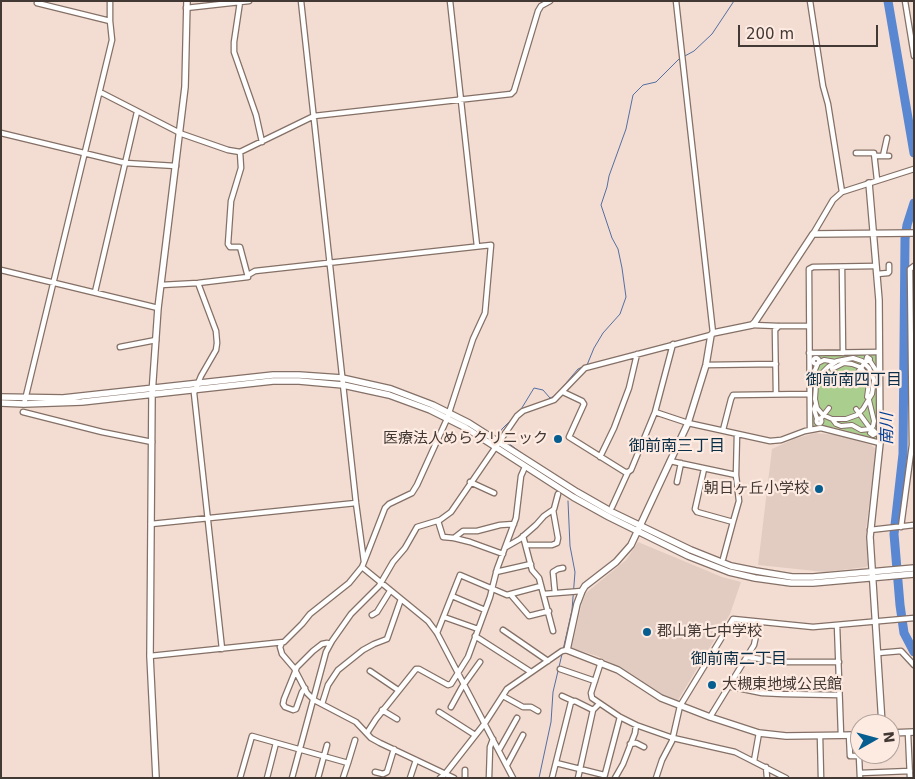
<!DOCTYPE html>
<meta charset="utf-8">
<style>
body{margin:0}
#map{position:relative;width:915px;height:779px;overflow:hidden;background:#f3dcd1;font-family:"DejaVu Sans",sans-serif}
canvas{display:block}
.frame{position:absolute;inset:0;border:2px solid #423834;pointer-events:none}
.north{position:absolute;left:850px;top:714px;width:50px;height:50px;box-sizing:border-box;background:#fdeae1;border:1px solid #b2a39c;border-radius:50%;rotate:83deg;font-size:14px;font-weight:700;line-height:20px;text-align:center;color:#423834}
.north::after{content:'';display:block;margin:auto;width:18px;height:22px;background:#065d8f;clip-path:polygon(50% 0,100% 100%,50% 72%,0 100%)}
.scale{position:absolute;left:738px;top:25px;width:140px;height:22px;box-sizing:border-box;border:2px solid #423834;border-top:0;padding-left:6px;font-size:15px;line-height:18px;white-space:nowrap;color:#423834;-webkit-text-stroke:4px #fdeae1;paint-order:stroke}
</style>
<div id="map">
<canvas width="915" height="779"></canvas>
<div class="frame"></div>
<div class="north">N</div>
<div class="scale">200 m</div>
</div>
<script>
const ctx = document.querySelector('canvas').getContext('2d');
ctx.lineJoin = 'round';
function fill(path, color) { ctx.fillStyle = color; ctx.fill(path, 'evenodd'); }
const shape = rows => new Path2D(rows.map(r => 'M' + r).join(''));
function trace(path, color, width, dash) { ctx.strokeStyle = color; ctx.lineWidth = width; ctx.lineCap = dash ? 'butt' : 'round'; ctx.setLineDash(dash || []); ctx.stroke(path); }
function drawText(font, color, halo, rows, align = 'center') {
  ctx.font = font + ' "DejaVu Sans","Noto Sans JP",sans-serif'; ctx.lineWidth = 4.5; ctx.setLineDash([]); ctx.textBaseline = 'middle'; ctx.strokeStyle = halo; ctx.fillStyle = color; for (const [text, x, y, turn = 0] of rows) {
    ctx.save(); ctx.translate(x, y); ctx.rotate((+turn || 0) * Math.PI / 180); ctx.textAlign = isNaN(turn) ? turn : align; if (halo) ctx.strokeText(text, 0, 0); ctx.fillText(text, 0, 0); ctx.restore();
  }
}
const education = shape([
 [815,433,838,435,871,445,876,449,866,530,868,565,866,567,825,572,758,565,772,449,794,439],
 [638,542,722,577,741,582,730,614,678,700,676,701,661,694,623,669,597,656,572,648,572,646,582,603,586,593,626,560]
]);
const green = shape([
 [814,355,877,355,877,439,833,427,814,426,813,424,812,357]
]);
const stream = shape([
 [683,57,694,51,712,34,734,1],
 [520,411,534,388,543,390,550,398,555,396,578,369,587,365,594,348,603,333,620,314,626,297,622,268,618,249,612,238,601,205,607,187,609,176,626,129,633,95,643,85,656,82,680,58],
 [500,436,498,435,502,429,513,418],
 [503,439,524,455],
 [563,650,572,610,575,572,570,546,568,501],
 [559,667,562,654],
 [539,778,551,722,553,692,558,671]
]);
const river = shape([
 [888,1,914,153],
 [914,203,907,225,905,239,903,454,894,534,900,605,904,633,914,652]
]);
const pedestrian = shape([
 [867,357,870,359,869,361,866,361,867,357],
 [853,358,862,361,869,368,874,380,872,394,863,409,857,415,846,419,832,419,823,415,817,408,815,399,816,385,822,373,828,367,837,361,853,358],
 '813 361a3 3 0 1 1 6 0a3 3 0 1 1-6 0Z',
 [870,361,877,372],
 [832,369,844,363,852,364,860,367,867,375,869,383,867,397],
 [858,372,866,361],
 [817,382,815,370,818,363,824,360,836,362],
 [816,404,814,409,817,419],
 [856,409,872,431],
 [822,417,829,408],
 '816.5 421a2.5 2.5 0 1 1 5 0a2.5 2.5 0 1 1-5 0Z',
 [833,420,836,424,841,426,852,425,861,430,870,429,873,426,874,421,869,400],
 [873,430,876,433,873,435,870,433,873,430]
]);
const minor = shape([
 [38,1,37,3,110,21],
 [301,1,356,503,364,562,362,567,428,621,437,633,513,778],
 [450,1,477,246],
 [676,1,713,333],
 [810,1,823,86,828,104,842,192],
 [905,1,914,56],
 [240,2,234,42,234,52,256,115,262,142],
 [186,8,249,1],
 [100,92,182,134,228,150,240,152,314,116,511,94,514,91,538,11,541,6,550,1],
 [1,133,125,163,176,166],
 [856,153,874,153,877,180],
 [875,156,889,156],
 [883,156,887,138],
 [813,234,833,200,842,192,914,169],
 [842,267,843,353],
 [1,270,158,308],
 [877,274,888,273,889,272,889,265],
 [248,275,255,271,491,245,485,313,473,339,447,419,417,485,412,493,389,504,385,508,364,562],
 [198,283,216,331,217,343,216,350,201,376,194,393,222,649],
 [161,285,198,283,248,277,240,247,230,247,228,244,231,201,241,168,240,152],
 [95,292,137,112],
 [752,325,778,326],
 [120,347,156,340],
 [809,353,879,352],
 [706,365,776,364],
 [563,392,582,401,584,404,569,437,625,472,628,472,631,470,655,412,673,344],
 [776,394,775,330,779,326,809,326],
 [24,404,112,40,110,21,110,1],
 [23,412,102,432,152,442],
 [655,412,688,423,770,441,781,440,805,431,821,428,880,443],
 [723,430,731,399,733,395,809,394],
 [810,430,809,269,813,267,876,266],
 [600,457,614,428,629,388,637,354],
 [670,461,736,475],
 [704,469,695,509,697,512,733,522,739,501,736,475,737,434],
 [470,482,494,493],
 [677,482,681,463],
 [612,507,628,472],
 [438,521,443,537,454,538,470,542,503,554],
 [151,524,356,503],
 [901,527,912,445,910,269,914,266],
 [870,530,914,525],
 [523,536,532,570,539,578,553,631],
 [454,538,463,531,477,531,500,525,514,524],
 [527,545,552,545,557,543,558,538,553,510],
 [506,547,520,539,536,525,544,516,554,509,558,494],
 [723,559,733,522],
 [496,572,531,564],
 [555,593,553,572,558,569,563,568],
 [544,594,582,591],
 [511,595,529,616,549,611],
 [452,596,485,610],
 [372,615,377,612,390,591],
 [444,617,478,629],
 [837,625,841,735],
 [503,630,548,661],
 [437,633,460,575,507,595,541,586],
 [475,636,531,672],
 [282,643,280,647,282,654,294,668,307,693,314,700,356,722,371,738,380,743,454,778],
 [878,653,901,651,914,665],
 [150,656,284,642,302,624,310,614,349,583,362,567],
 [747,657,781,662,839,662],
 [601,662,591,693,592,698,620,717,636,725,673,738,735,752,786,778],
 [560,669,595,681],
 [370,671,398,690],
 [728,686,762,693,783,694,839,695],
 [305,688,302,692,296,709,293,710,285,707,283,704,284,699,297,667,313,651,322,644,327,643,330,644],
 [503,696,523,707,531,707,538,711],
 [562,696,573,701],
 [322,704,328,685,338,670,363,650,374,644,387,639,401,599],
 [451,707,462,687,480,662],
 [382,710,397,719],
 [439,712,475,735],
 [710,717,754,645,759,622],
 [367,733,376,719,416,669,419,669,448,685,451,684,468,657,490,597,497,569,516,518,521,476,525,467],
 [908,733,910,778],
 [849,735,850,756,859,756],
 [858,735,860,778],
 [820,736,821,778],
 [630,744,636,743,644,747],
 [499,750,517,718],
 [754,761,759,733],
 [348,763,355,740],
 [556,763,604,775],
 [507,765,523,735],
 [766,767,767,778],
 [465,770,465,778],
 [375,772,383,774,387,772,394,749],
 [860,773,910,771],
 [240,778,252,736,348,763,343,778],
 [267,778,276,743],
 [292,778,326,652,332,641,351,614,379,586,393,562,405,548,417,527,440,520,451,512,517,416,523,411,554,400,585,368,711,335],
 [318,778,327,745],
 [410,778,416,760],
 [440,778,445,774,485,723,507,689,562,651,567,650],
 [489,778,490,747,493,739],
 [552,778,571,702,575,701,593,710,599,704],
 [578,778,593,710],
 [604,778,620,717],
 [615,778,623,764,635,733,636,725],
 [656,778,662,760,672,741,680,706,733,619,813,627,914,618]
]);
const tertiary = shape([
 [869,183,879,300,880,443,870,537,882,724],
 [1,397,63,398,273,375,299,375,342,378,391,389,433,405,469,423,577,492,612,512,691,550,731,566,756,571,792,577,813,577,914,568],
 [1,403,24,404,82,402,273,381,299,381,343,385,389,395,430,410,466,428,573,497,609,517,688,556,729,572,755,578,791,583,813,583,914,574],
 [890,733,914,732],
 [860,735,786,736,759,733,710,717,661,698,618,670,567,650,577,604,582,591,585,586,616,562,631,545,688,423,706,365,711,335,713,333,752,325,755,322,813,234,914,233],
 [156,778,150,656,152,394,158,308,185,87,187,1]
]);
const markers = [
 [558,439,5,"#065d8f"],
 [819,489,5,"#065d8f"],
 [647,632,5,"#065d8f"],
 [712,685,5,"#065d8f"]
];
const poiNames = [
 ["医療法人めらクリニック",548,439],
 ["朝日ヶ丘小学校",809,489],
 ["郡山第七中学校",657,632,"left"],
 ["大槻東地域公民館",722,685,"left"]
];
const neighbourhoodNames = [
 ["御前南四丁目",854,381],
 ["御前南三丁目",677,447],
 ["御前南二丁目",739,660]
];
const waterNames = [
 ["南川",888,429,-90]
];
fill(education, '#e2ccc1');
fill(green, '#aace8d');
trace(stream, '#536fa2', 1);
trace(river, '#5a87d1', 9);
trace(pedestrian, '#847066', 6);
trace(minor, '#847066', 7);
trace(tertiary, '#847066', 8);
trace(pedestrian, '#fff', 4);
trace(minor, '#fff', 4.5);
trace(tertiary, '#fff', 5.5);
for (const [x, y, r, color] of markers) { const dot = new Path2D(); dot.arc(x, y, r, 0, 2 * Math.PI); ctx.fillStyle = color; ctx.fill(dot); trace(dot, '#fdeae1', 2); }
drawText('15px', '#423834', '#fdeae1', poiNames, 'right');
drawText('16px', '#0b2f47', '#fdeae1', neighbourhoodNames);
drawText('italic 16px', '#043e95', '#fdeae1', waterNames);
</script>
